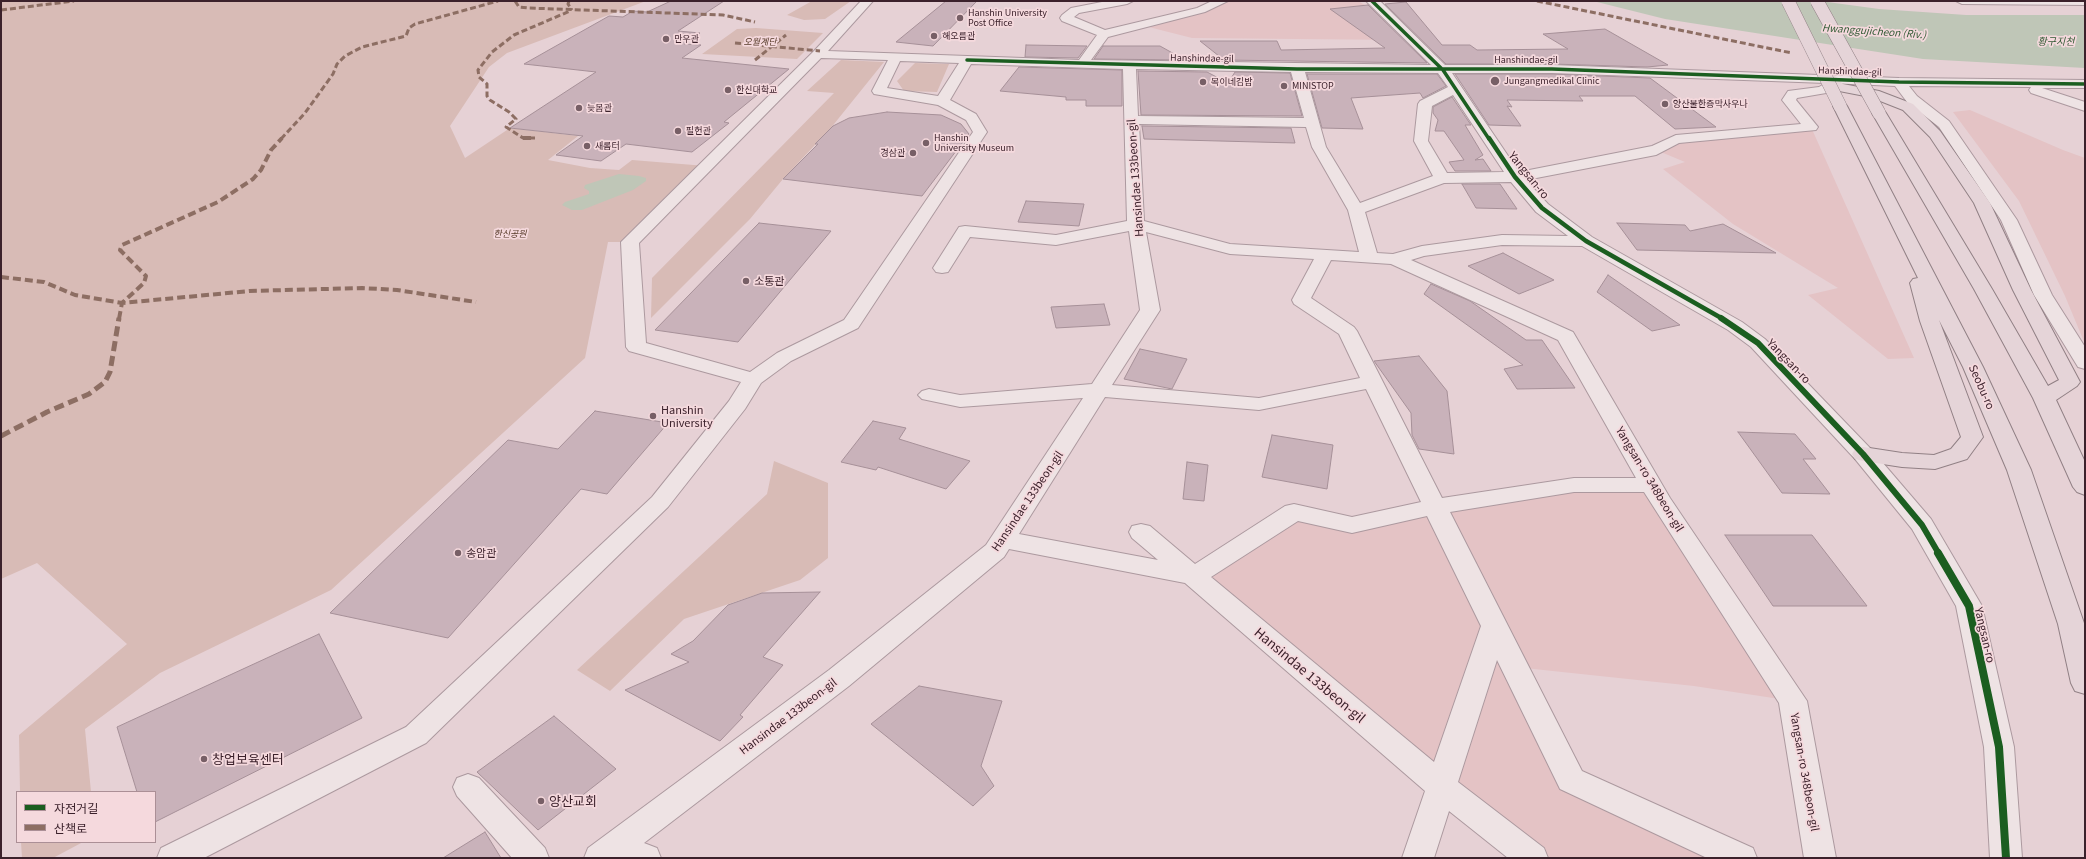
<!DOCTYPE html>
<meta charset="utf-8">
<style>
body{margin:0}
#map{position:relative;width:2086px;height:859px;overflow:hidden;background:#e6d1d5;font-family:Georgia,"Noto Sans KR",serif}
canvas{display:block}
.frame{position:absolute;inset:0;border:2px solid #3b212b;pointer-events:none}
.legend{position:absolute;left:16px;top:791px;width:140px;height:52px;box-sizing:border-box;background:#f5d9dd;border:1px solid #ab8f96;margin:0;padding:5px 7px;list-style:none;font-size:12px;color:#3b212b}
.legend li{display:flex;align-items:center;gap:8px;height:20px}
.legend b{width:20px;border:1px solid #ab8f96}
</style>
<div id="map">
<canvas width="2086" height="859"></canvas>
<div class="frame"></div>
<ul class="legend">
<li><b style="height:5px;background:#1b5e20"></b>자전거길</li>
<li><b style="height:5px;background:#8d6e63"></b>산책로</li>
</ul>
</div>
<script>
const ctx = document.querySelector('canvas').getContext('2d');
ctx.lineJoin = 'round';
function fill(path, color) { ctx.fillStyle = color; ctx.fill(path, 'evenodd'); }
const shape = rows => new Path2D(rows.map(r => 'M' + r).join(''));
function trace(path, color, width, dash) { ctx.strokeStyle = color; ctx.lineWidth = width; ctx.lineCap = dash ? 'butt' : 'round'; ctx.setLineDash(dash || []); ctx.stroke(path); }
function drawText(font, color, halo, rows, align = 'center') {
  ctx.font = font + ' Georgia,"Noto Sans KR",serif'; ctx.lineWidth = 3.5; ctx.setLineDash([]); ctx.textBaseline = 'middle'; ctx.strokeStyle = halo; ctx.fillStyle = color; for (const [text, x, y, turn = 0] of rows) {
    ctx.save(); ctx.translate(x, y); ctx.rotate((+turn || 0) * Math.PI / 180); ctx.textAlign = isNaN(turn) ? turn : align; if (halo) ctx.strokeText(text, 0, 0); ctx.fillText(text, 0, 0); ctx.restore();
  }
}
const farmland = shape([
 [1220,1,1358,1,1370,8,1403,40,1192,38,1137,24,1202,11],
 [1970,110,2063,150,2085,158,2085,344,2065,296,2019,201,1953,112],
 [1811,127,1914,358,1888,359,1808,295,1838,288,1733,224,1663,169,1685,162,1656,150,1676,139],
 [1574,485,1652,485,1793,701,1694,686,1515,667,1571,780,1718,858,1532,858,1194,576,1294,512,1352,525]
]);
const green = shape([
 [1,1,646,1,507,53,489,67,450,126,465,158,510,128,578,136,548,160,590,168,619,170,632,160,706,166,630,242,608,242,585,358,331,590,160,673,85,729,91,792,20,792,19,735,127,644,37,563,1,579],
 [812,1,851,1,825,19,804,20,787,15],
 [756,28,823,33,797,59,702,54,737,29],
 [841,60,884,62,830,129,783,179,750,219,651,318,652,278,834,93,807,91],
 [915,63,949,64,937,92,904,91,897,81],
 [774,461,828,483,828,558,800,580,684,619,610,691,577,670,767,494],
 [21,842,83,842,53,858,22,858]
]);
const water = shape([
 [1593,1,1820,1,1879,9,1966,15,2085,15,2085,68,1923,59,1665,19],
 [619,174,639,176,646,178,646,181,633,190,582,210,572,210,562,205,565,202,589,194,589,191,584,188,585,185]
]);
const building = shape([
 [671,1,724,1,678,31,700,33,684,44,701,45,682,58,789,69,724,122,729,123,692,152,626,144,601,161,556,155,583,136,510,128,596,72,524,64,609,16,623,17,633,11,647,12,671,1],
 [946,1,977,1,933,46,896,42,946,1],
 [1406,2,1442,45,1470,45,1477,50,1568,49,1543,34,1605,29,1668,65,1647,67,1552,64,1446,64,1385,4,1406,2],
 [1368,5,1427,63,1224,60,1200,41,1277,41,1281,50,1385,48,1330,9,1368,5],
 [1026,45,1087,46,1078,58,1025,57,1026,45],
 [1103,46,1160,46,1185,60,1094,59,1103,46],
 [1019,67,1122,70,1122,106,1086,106,1086,100,1066,100,1066,97,1000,91,1019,67],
 [1138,71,1207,72,1228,83,1235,72,1290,73,1302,116,1141,115,1138,71],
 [1307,74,1437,74,1446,86,1423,98,1420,93,1351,98,1363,129,1322,128,1307,74],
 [1455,74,1552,74,1650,78,1716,127,1675,129,1635,96,1579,96,1583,101,1507,100,1512,107,1507,106,1521,126,1489,125,1455,74],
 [1452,97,1471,125,1465,125,1483,155,1475,160,1483,159,1491,171,1455,171,1449,162,1464,160,1444,131,1435,131,1438,120,1433,113,1433,107,1452,97],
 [887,112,941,115,961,124,969,134,922,196,783,179,818,144,815,144,833,126,849,118,887,112],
 [1142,126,1291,128,1295,143,1144,139,1142,126],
 [1462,184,1500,184,1517,209,1476,208,1462,184],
 [1026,201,1084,204,1079,226,1018,222,1026,201],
 [759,223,831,231,738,342,655,330,759,223],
 [1617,223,1685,225,1690,231,1723,224,1776,253,1637,250,1617,223],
 [1503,253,1554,280,1519,294,1468,266,1503,253],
 [1608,275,1680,325,1652,331,1597,292,1608,275],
 [1431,284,1470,301,1526,340,1542,340,1575,388,1517,389,1504,369,1523,365,1424,294,1431,284],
 [1104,304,1110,325,1056,328,1051,307,1104,304],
 [1140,349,1187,359,1172,389,1124,379,1140,349],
 [1419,356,1447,391,1454,454,1419,449,1412,435,1411,413,1374,361,1419,356],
 [595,411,668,423,607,494,581,489,448,638,330,613,508,440,558,449,595,411],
 [873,421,906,428,899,439,970,461,946,489,878,467,876,470,841,462,873,421],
 [1738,432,1795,434,1816,459,1803,459,1830,494,1782,493,1738,432],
 [1272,435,1333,445,1327,489,1262,477,1272,435],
 [1187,462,1208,465,1204,501,1183,499,1187,462],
 [1725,535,1812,535,1867,606,1773,606,1725,535],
 [820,592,763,657,783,665,740,715,743,717,720,741,625,690,689,662,671,654,693,641,728,605,762,593,820,592],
 [319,634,362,718,155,822,155,792,137,792,117,727,319,634],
 [919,686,1002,701,981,766,994,786,973,806,871,724,919,686],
 [554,716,616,769,538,830,477,772,554,716],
 [485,832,501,858,443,858,485,832]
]);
const minor = shape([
 [861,1,873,1,828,51,1079,60,1097,35,1062,21,1060,18,1062,15,1071,8,1107,1,1133,1,1127,4,1079,13,1074,17,1105,30,1197,8,1212,1,1228,1,1205,12,1108,37,1091,60,1431,65,1366,1,1380,1,1445,65,1552,65,1899,78,2085,80,2085,88,2042,88,2085,102,2085,111,2031,93,2029,90,2031,87,1909,86,1917,96,1949,121,2017,220,2052,295,2085,347,2085,369,2078,367,2034,295,2001,220,1939,127,1907,102,1895,86,1829,83,1834,87,1832,92,1797,98,1796,100,1818,127,1816,130,1679,143,1656,155,1526,180,1548,204,1592,237,1742,322,1765,339,1871,449,1931,519,1982,606,2014,747,2022,858,1990,858,1984,747,1956,606,1912,529,1855,459,1751,347,1728,330,1582,246,1502,245,1424,256,1411,260,1573,332,1670,498,1807,701,1836,858,1804,858,1779,703,1644,492,1574,492,1450,512,1582,771,1753,848,1757,858,1707,858,1560,789,1497,660,1458,782,1544,848,1548,858,1508,858,1449,811,1434,858,1402,858,1425,791,1185,583,1009,549,1004,557,849,686,644,843,657,848,661,858,584,858,588,848,829,670,986,545,1083,398,960,407,922,399,918,395,922,391,929,389,960,395,1092,384,1140,310,1129,231,1056,245,970,237,948,272,942,273,936,272,933,268,959,227,965,226,1056,235,1127,221,1123,69,971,64,950,100,976,114,987,132,858,328,791,361,761,383,745,409,668,507,426,743,204,858,157,858,161,848,406,727,652,497,729,401,741,382,629,351,626,347,621,242,814,51,861,1],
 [821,58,888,60,872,91,874,94,938,105,966,120,973,132,844,320,777,353,750,372,646,343,639,243,821,58],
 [900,61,959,63,938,96,887,88,900,61],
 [1136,69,1291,72,1304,118,1138,116,1136,69],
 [1305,72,1438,73,1448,87,1420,101,1418,104,1414,141,1433,176,1360,203,1326,147,1305,72],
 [1452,73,1552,73,1826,83,1819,87,1788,91,1782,100,1801,124,1676,135,1652,146,1519,172,1452,73],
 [1453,95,1504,172,1447,173,1428,141,1432,106,1453,95],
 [1139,124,1306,127,1312,147,1348,210,1359,252,1230,244,1144,221,1139,124],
 [1511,182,1536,212,1568,236,1502,235,1422,246,1393,254,1377,253,1365,212,1444,183,1511,182],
 [1146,232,1230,254,1314,259,1292,300,1294,304,1339,334,1360,378,1259,398,1112,385,1160,310,1146,232],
 [1331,260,1391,264,1558,340,1636,478,1574,478,1442,498,1357,331,1354,327,1311,298,1331,260],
 [1366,389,1421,502,1352,517,1294,504,1285,506,1195,564,1150,526,1141,524,1132,526,1129,532,1132,538,1158,560,1019,534,1105,397,1259,410,1366,389],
 [1427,516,1481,626,1434,762,1211,577,1298,521,1352,533,1427,516],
 [1956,1,2085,1,2085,5,1962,4,1956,1],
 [468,774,479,778,545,848,549,858,512,858,457,796,453,787,457,778,468,774]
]);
const major = shape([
 [1830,75,1835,76,1843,84,1879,91,1913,104,1940,131,1990,203,2031,290,2080,382,2077,386,2056,400,2085,462,2085,495,2077,492,2073,487,2033,398,1974,289,1872,113,1874,110,1884,110,1886,113,1992,289,2048,386,2059,380,2013,290,1974,203,1930,137,1903,110,1870,97,1834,90,1823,79,1830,75],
 [1840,102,1845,103,1847,106,1983,367,2031,470,2085,626,2085,694,2075,691,2071,683,2058,624,2007,470,1963,367,1939,320,1983,437,1967,459,1935,469,1902,467,1863,461,1855,459,1852,454,1855,449,1863,447,1902,453,1934,455,1951,449,1961,437,1920,321,1910,283,1913,279,1918,278,1833,106,1835,103,1840,102]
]);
const majorBridge = shape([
 [1788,1,1840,106],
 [1817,1,1879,113]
]);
const quietFar2 = shape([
 [515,1,519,7,528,8,723,15,755,22],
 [569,1,568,4,572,10],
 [1537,1,1792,53],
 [1,10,74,1],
 [735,43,820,51],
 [755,60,786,35],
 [535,138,523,138,506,127,516,119,509,112,490,100,487,96,487,84,479,77,478,70,492,52,514,35,570,11],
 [281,139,305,113,333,74,337,64,345,56,362,47,406,36,409,28,415,24,498,1]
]);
const quietFar1 = shape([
 [523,138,535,138],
 [1,277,44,282,75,295,122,303,249,291,362,288,397,290,476,302],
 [119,319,122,303,144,283,146,276,120,250,122,245,218,202,253,179,261,170,271,150,282,138]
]);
const quiet = shape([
 [1,436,47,412,89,394,105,382,110,372,119,318]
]);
const cyclewayFar3 = shape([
 [1372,1,1443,70,1489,139],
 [967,60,1297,69,1552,69,1899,82,2085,84]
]);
const cyclewayFar2 = shape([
 [1489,138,1515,177,1542,208,1586,241,1723,319]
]);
const cyclewayFar1 = shape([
 [1721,318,1758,343,1863,454,1922,525,1939,554]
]);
const cycleway = shape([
 [1938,553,1969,606,1999,747,2006,858]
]);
const markers = [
 [960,18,4,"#775f66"],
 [934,36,4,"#775f66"],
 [666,39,4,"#775f66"],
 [1495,81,5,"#775f66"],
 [1203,82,4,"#775f66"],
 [1284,86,4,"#775f66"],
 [728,90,4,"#775f66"],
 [1665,104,4,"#775f66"],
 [579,108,4,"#775f66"],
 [678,131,4,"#775f66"],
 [926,143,4,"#775f66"],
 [587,146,4,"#775f66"],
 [913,153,4,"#775f66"],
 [746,281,4,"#775f66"],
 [653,416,4,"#775f66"],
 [458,553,4,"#775f66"],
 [204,759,4,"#775f66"],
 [541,801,4,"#775f66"]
];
const farPoinames = [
 ["Hanshin University",968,13],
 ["Post Office",968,23],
 ["해오름관",942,36],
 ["만우관",674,39],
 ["Jungangmedikal Clinic",1504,81],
 ["복이네김밥",1211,82],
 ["MINISTOP",1292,86],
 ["한신대학교",736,90],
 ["양산불한증막사우나",1673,104],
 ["늦봄관",587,108],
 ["필헌관",686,131],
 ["Hanshin",934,138],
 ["University Museum",934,148],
 ["새롬터",595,146],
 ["경삼관",905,153,"right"]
];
const farParknames = [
 ["오월계단",760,42],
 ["한신공원",510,234]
];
const farStreetnames = [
 ["Hanshindae-gil",1202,58,1],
 ["Hanshindae-gil",1526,60],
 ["Hanshindae-gil",1850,71,2]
];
const farWaternames = [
 ["Hwanggujicheon (Riv.)",1874,31,4],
 ["황구지천",2056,41]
];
const streetNames = [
 ["Yangsan-ro",1529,175,51],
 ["Hansindae 133beon-gil",1135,178,-94],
 ["Yangsan-ro",1789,361,46],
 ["Seobu-ro",1982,387,66],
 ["Yangsan-ro 348beon-gil",1650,479,59],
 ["Hansindae 133beon-gil",1027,501,-56],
 ["Yangsan-ro",1985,635,77],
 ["Hansindae 133beon-gil",788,716,-37],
 ["Yangsan-ro 348beon-gil",1805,772,80]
];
const poiNames = [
 ["소통관",754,281],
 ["Hanshin",661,410],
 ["University",661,423],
 ["송암관",466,553]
];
const nearStreetnames = [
 ["Hansindae 133beon-gil",1310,675,40]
];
const nearPoinames = [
 ["창업보육센터",212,759],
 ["양산교회",549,801]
];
fill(farmland, '#e4c3c5');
fill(green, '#d8bbb6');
fill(water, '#bfc6b7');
fill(building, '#c9b2ba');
trace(building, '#a69098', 1);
trace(minor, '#ac999f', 2);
trace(major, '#918085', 2);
fill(minor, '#eee3e4');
fill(major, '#e5d4d8');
trace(majorBridge, '#918085', 14, []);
trace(majorBridge, '#e5d4d8', 13);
trace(quietFar2, '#8d6e63', 3, [6, 3]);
trace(quietFar1, '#8d6e63', 4, [8, 4]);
trace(quiet, '#8d6e63', 5, [10, 5]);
trace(cyclewayFar3, '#1b5e20', 3.5);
trace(cyclewayFar2, '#1b5e20', 4.5);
trace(cyclewayFar1, '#1b5e20', 6);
trace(cycleway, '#1b5e20', 8);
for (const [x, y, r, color] of markers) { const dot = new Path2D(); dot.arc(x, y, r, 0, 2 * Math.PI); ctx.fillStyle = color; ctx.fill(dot); trace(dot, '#f5d9dd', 1.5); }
drawText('9px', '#3b212b', '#f5d9dd', farPoinames, 'left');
drawText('italic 9px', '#563a28', '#f5d9dd', farParknames);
drawText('9px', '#3b212b', '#f5d9dd', farStreetnames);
drawText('italic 10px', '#315a34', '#f5d9dd', farWaternames);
drawText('11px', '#3b212b', '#f5d9dd', streetNames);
drawText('11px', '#3b212b', '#f5d9dd', poiNames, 'left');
drawText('13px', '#3b212b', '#f5d9dd', nearStreetnames);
drawText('13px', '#3b212b', '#f5d9dd', nearPoinames, 'left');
</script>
